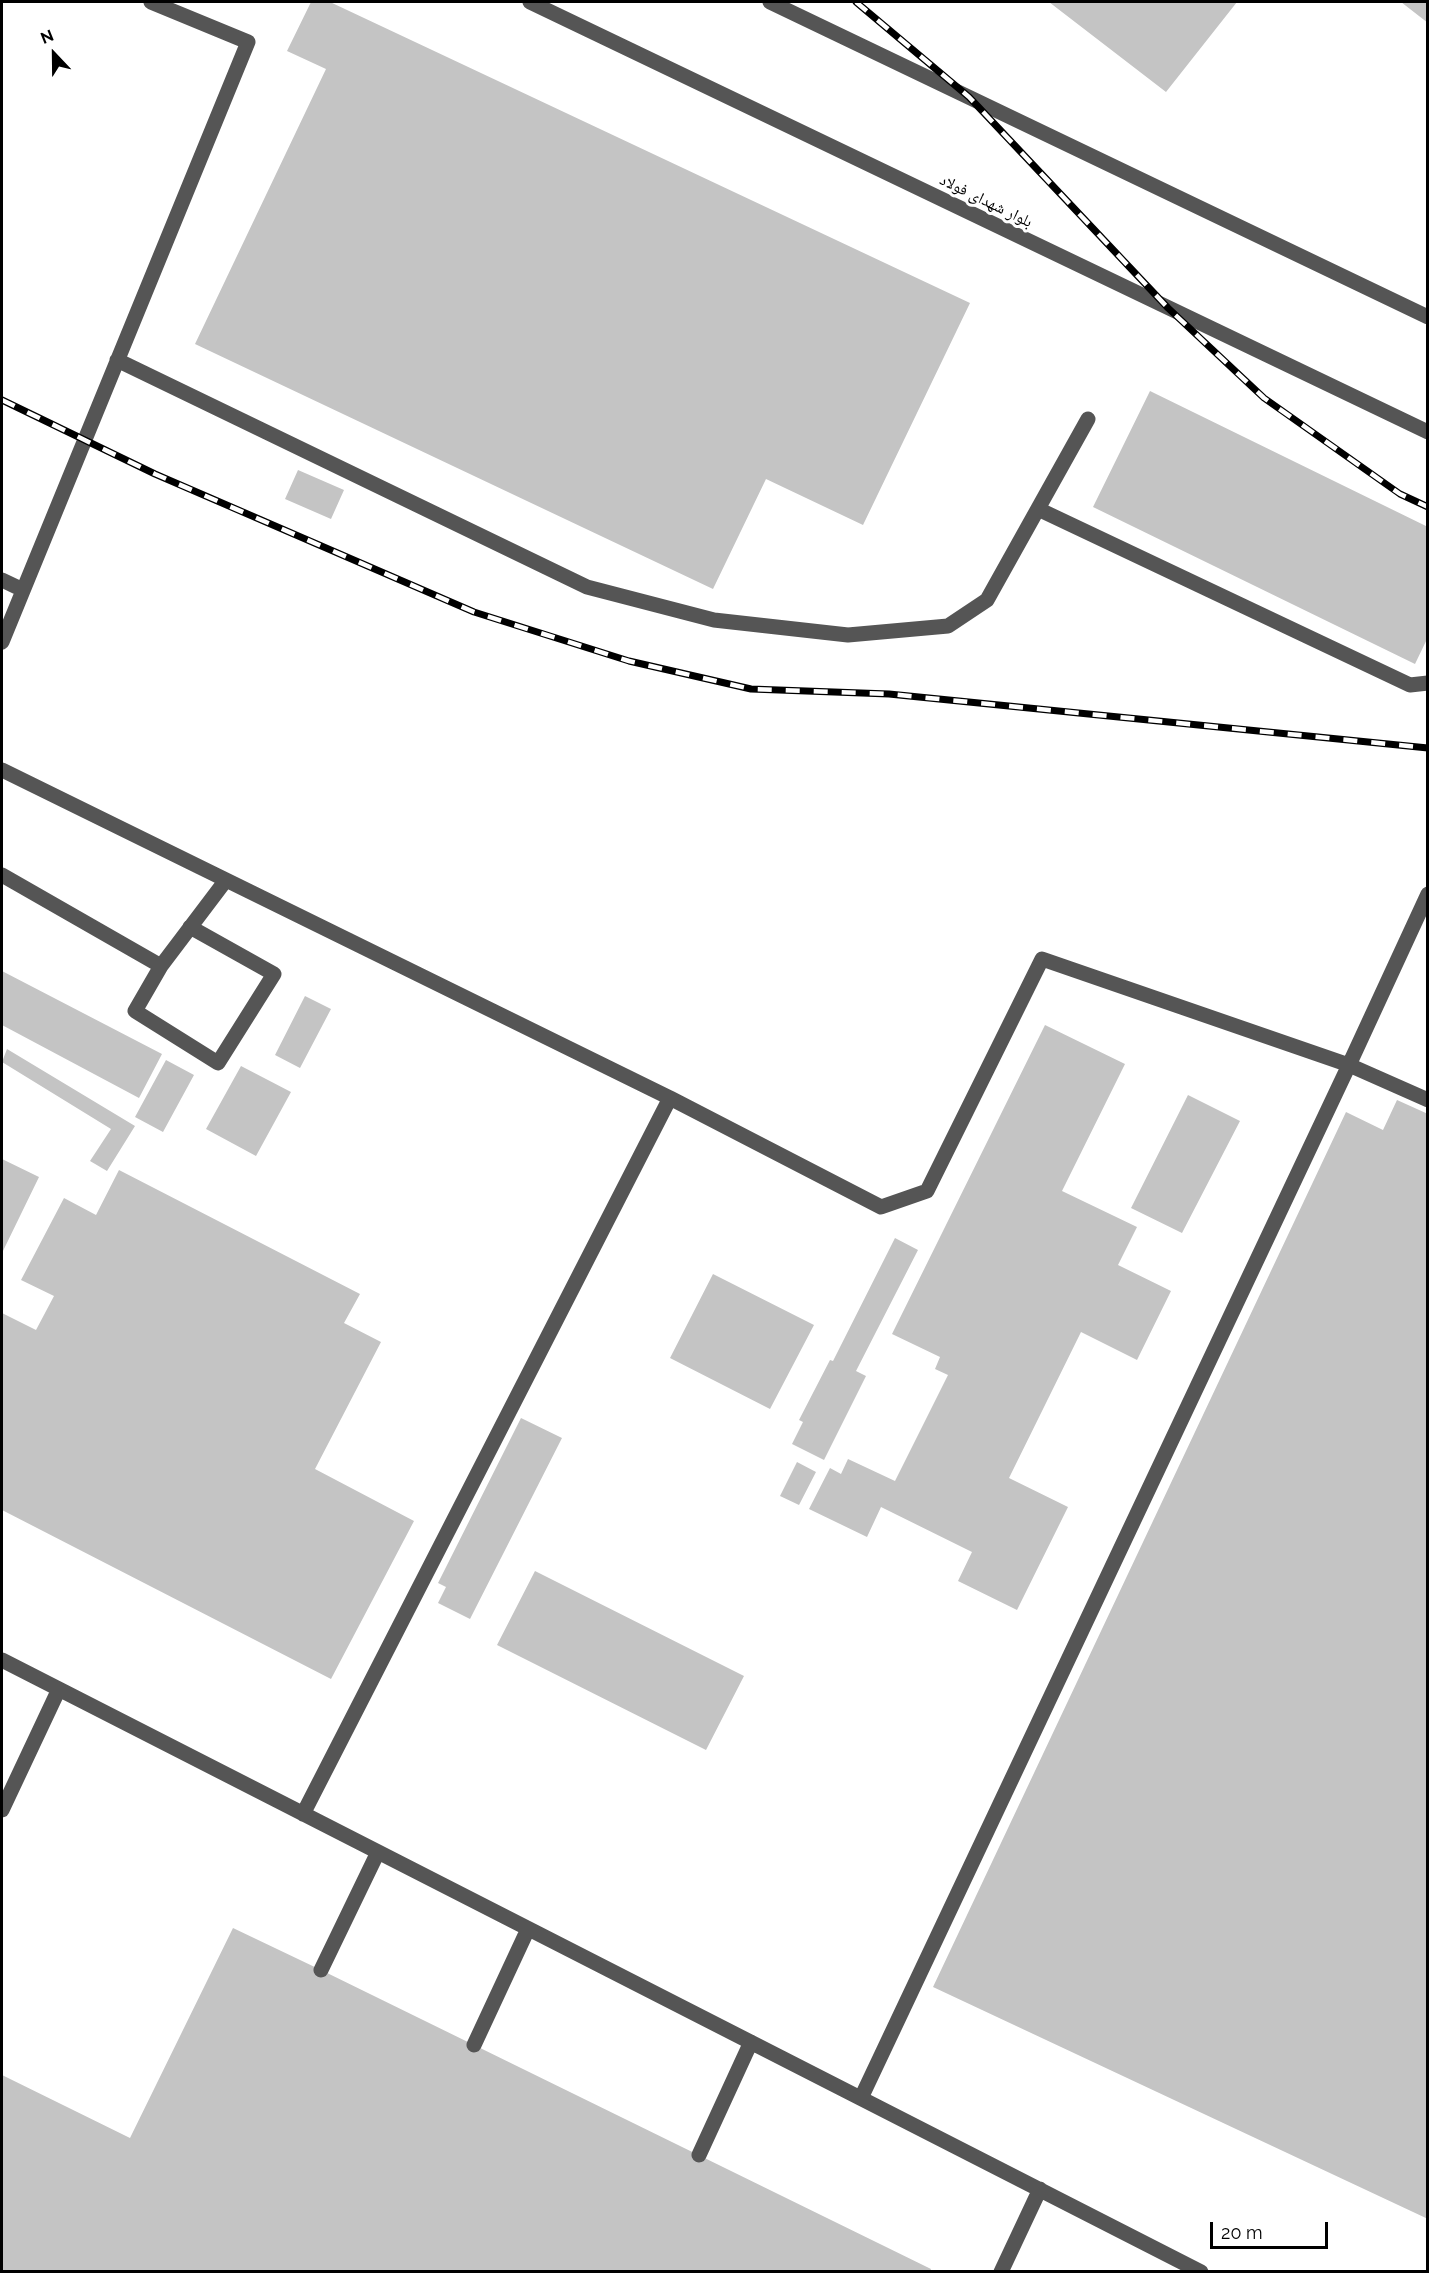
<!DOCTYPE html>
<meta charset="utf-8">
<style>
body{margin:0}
#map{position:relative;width:1429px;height:2273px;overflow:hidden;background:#fff;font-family:Raleway,sans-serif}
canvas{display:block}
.frame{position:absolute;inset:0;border:3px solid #000;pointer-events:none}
.north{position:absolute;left:24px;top:24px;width:60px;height:60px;-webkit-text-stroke:4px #fff;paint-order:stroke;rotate:338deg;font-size:16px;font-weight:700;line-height:24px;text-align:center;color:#000}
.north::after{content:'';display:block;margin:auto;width:21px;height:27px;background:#000;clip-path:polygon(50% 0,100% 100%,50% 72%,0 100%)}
.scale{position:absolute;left:1210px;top:2222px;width:118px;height:27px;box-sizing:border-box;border:3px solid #000;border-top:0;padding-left:8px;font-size:18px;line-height:21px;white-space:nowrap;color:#000;-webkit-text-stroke:4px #fff;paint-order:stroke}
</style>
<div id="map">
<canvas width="1429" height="2273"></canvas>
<div class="frame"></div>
<div class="north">N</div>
<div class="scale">20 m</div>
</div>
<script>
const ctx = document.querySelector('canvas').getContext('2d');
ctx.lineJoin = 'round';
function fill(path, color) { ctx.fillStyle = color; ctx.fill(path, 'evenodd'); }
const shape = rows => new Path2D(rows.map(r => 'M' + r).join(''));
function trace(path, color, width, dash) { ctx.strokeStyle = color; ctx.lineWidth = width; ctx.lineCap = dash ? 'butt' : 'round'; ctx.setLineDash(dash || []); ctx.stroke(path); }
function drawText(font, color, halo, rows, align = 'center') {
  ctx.font = font + ' Raleway,"Noto Naskh Arabic",sans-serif'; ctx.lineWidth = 6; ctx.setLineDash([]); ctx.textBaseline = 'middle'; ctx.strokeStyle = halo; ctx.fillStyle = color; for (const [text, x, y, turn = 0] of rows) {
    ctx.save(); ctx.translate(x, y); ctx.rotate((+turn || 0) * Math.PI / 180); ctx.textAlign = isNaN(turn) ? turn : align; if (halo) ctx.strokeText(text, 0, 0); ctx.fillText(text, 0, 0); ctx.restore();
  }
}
const building = shape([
 [311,2,330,2,970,303,863,525,766,479,713,589,195,344,326,69,287,51],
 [1049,2,1237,2,1166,92],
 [1401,2,1428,2,1428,23],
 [1150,391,1428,527,1428,637,1415,664,1093,507],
 [298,470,344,490,331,519,285,499],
 [2,971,162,1054,139,1098,2,1025],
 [305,996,331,1009,300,1068,275,1055],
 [1045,1025,1125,1064,1062,1191,1137,1227,1118,1265,1171,1291,1137,1360,1081,1332,1009,1478,1068,1507,1017,1610,958,1581,972,1552,881,1507,867,1537,809,1509,830,1468,841,1474,848,1459,895,1481,948,1375,935,1369,940,1357,892,1334],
 [7,1049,135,1126,107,1171,90,1161,111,1129,2,1062],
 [166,1060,194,1075,163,1132,135,1117],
 [241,1066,291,1092,256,1156,206,1129],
 [1188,1095,1240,1121,1182,1233,1131,1208],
 [1397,1100,1428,1114,1428,2219,933,1987,1346,1112,1383,1130],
 [2,1159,39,1177,2,1253],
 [119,1170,360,1294,344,1323,381,1342,315,1469,414,1521,331,1679,2,1510,2,1313,36,1330,54,1296,21,1280,64,1198,96,1215],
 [895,1238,918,1250,856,1371,866,1376,824,1460,792,1444,803,1422,799,1420,830,1360,833,1361],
 [713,1274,814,1325,770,1409,670,1358],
 [521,1418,562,1438,470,1619,438,1603,446,1587,438,1583],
 [797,1462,816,1472,799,1505,780,1496],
 [535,1571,744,1676,706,1750,497,1645],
 [233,1928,321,1970,931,2269,930,2272,2,2272,2,2075,130,2138]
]);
const minor = shape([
 [530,2,1428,432],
 [770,2,1428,317],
 [117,360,587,587,714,620,848,635,948,626,987,600,1088,419],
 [1038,509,1410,685,1428,683],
 [2,580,23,590],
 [2,642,248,42,151,2],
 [2,770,670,1098,303,1814],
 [2,875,161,966,226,880],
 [161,966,135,1011,218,1063,274,974,190,927],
 [670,1098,881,1207,927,1191,1042,959,1349,1065,1428,894],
 [2,1660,1201,2272],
 [2,1810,59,1689],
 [321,1970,378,1852],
 [474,2045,528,1929],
 [861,2098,1349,1065,1428,1100],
 [699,2155,751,2042],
 [1001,2272,1040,2189]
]);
const rail = shape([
 [856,2,969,97,1168,308,1264,398,1400,494,1428,507],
 [2,400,155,474,474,612,629,661,751,689,889,694,1428,748]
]);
const streetNames = [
 ["بلوار شهدای فولاد",986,201,26]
];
fill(building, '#c4c4c4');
trace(minor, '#555', 15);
trace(rail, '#000', 7);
trace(rail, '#fff', 4.5, [14]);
drawText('16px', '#000', '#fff', streetNames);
</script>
